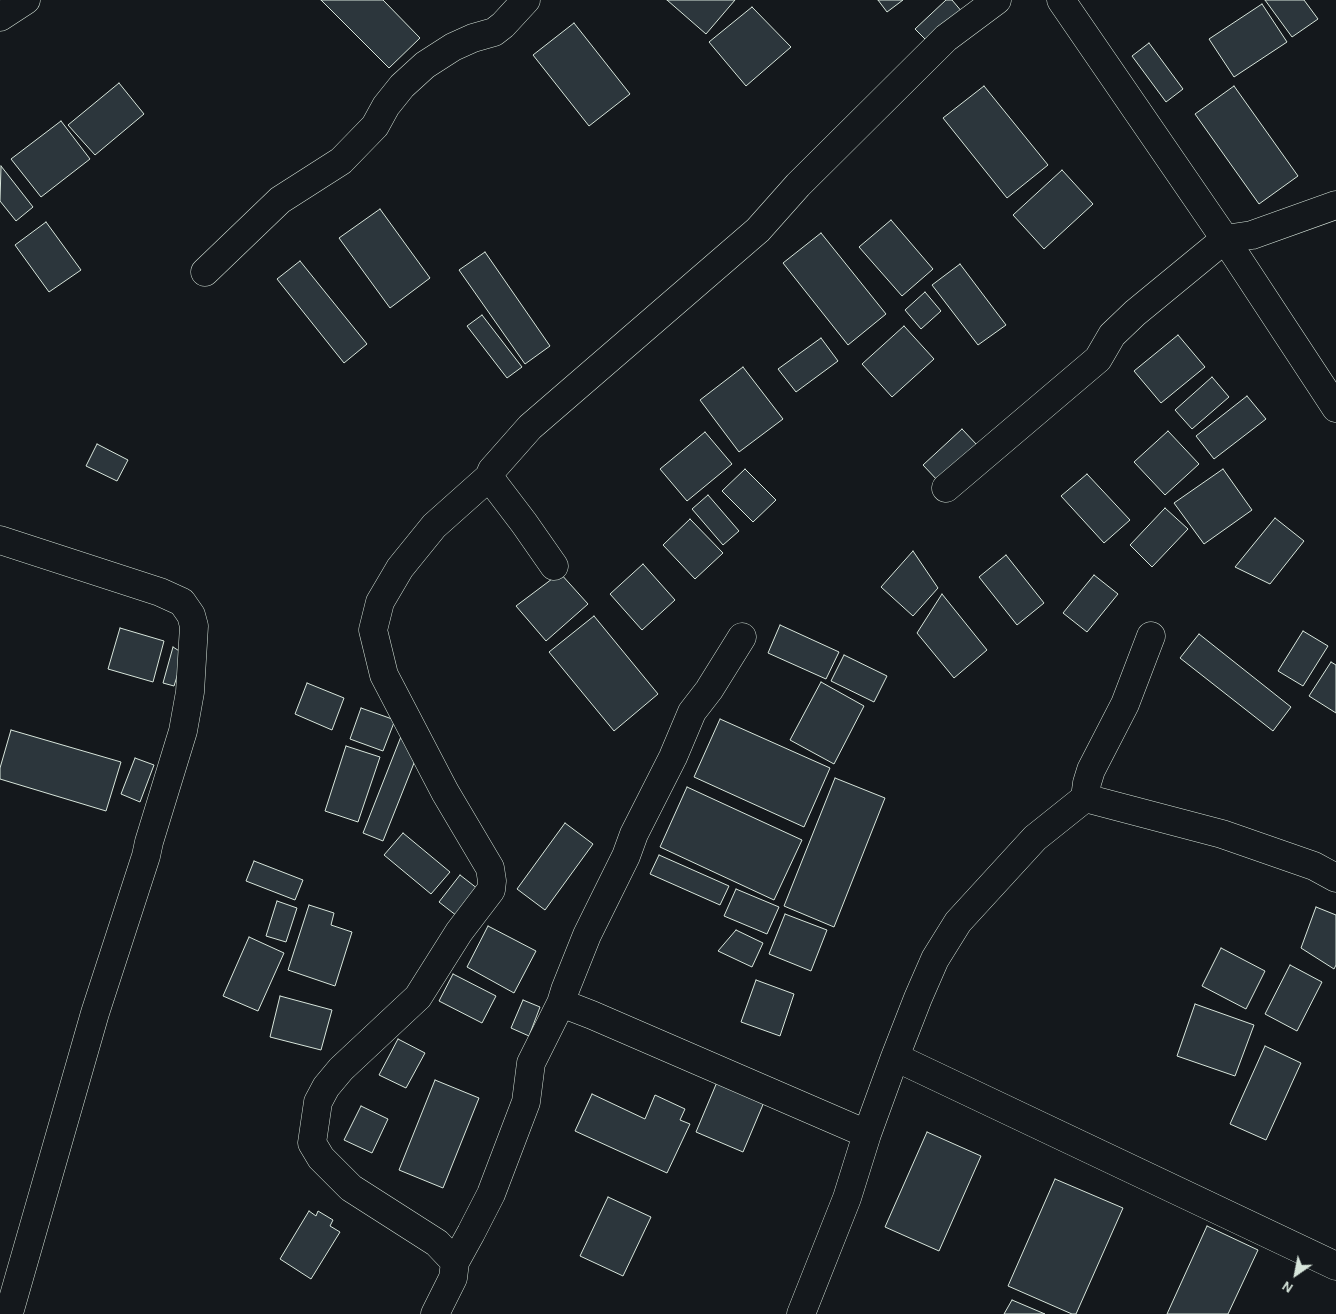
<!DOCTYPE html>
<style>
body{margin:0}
#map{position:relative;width:1336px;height:1314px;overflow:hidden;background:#14181c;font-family:Karla,sans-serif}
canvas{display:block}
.north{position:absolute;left:1271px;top:1249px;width:50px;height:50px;-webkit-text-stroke:4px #14181c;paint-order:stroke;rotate:213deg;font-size:14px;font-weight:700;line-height:20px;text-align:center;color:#d8e6dc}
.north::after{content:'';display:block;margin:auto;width:18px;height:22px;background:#d8e6dc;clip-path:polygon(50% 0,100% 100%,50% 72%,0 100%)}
</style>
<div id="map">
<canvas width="1336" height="1314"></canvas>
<div class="north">N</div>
</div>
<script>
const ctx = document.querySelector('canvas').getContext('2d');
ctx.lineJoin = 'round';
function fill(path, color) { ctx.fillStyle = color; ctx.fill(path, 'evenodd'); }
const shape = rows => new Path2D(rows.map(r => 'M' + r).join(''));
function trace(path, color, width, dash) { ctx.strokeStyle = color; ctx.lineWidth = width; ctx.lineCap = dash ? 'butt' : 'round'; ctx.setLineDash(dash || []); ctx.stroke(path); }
const building = shape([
 [321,0,383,0,420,38,389,68,321,0],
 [667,0,735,0,706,34,667,0],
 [878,0,903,0,887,12,878,0],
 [946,0,952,0,963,13,930,44,915,29,946,0],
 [1265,0,1304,0,1318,19,1292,37,1265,0],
 [1262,4,1287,42,1234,77,1209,39,1262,4],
 [752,7,791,47,746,86,709,42,752,7],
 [574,23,630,94,589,126,533,55,574,23],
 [1149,43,1183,89,1166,102,1132,56,1149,43],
 [119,83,144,114,95,155,68,125,119,83],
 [984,86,1048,165,1007,198,943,118,984,86],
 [1234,86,1298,176,1259,204,1195,114,1234,86],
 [61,121,90,159,41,197,11,159,61,121],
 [1,166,33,207,16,221,0,201,1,166],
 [1062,170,1093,204,1044,249,1013,215,1062,170],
 [380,209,430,278,390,308,339,238,380,209],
 [891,220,933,269,902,296,859,247,891,220],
 [46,222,81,270,49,292,15,245,46,222],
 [821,233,886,314,848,345,783,263,821,233],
 [485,252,550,346,525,364,459,270,485,252],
 [300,261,367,344,344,363,277,279,300,261],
 [960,264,1006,325,978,345,932,285,960,264],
 [925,292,941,311,921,329,905,310,925,292],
 [482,315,522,367,507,378,467,326,482,315],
 [904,326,934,359,892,397,862,364,904,326],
 [1178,335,1205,367,1161,403,1134,371,1178,335],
 [821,338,838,361,796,392,778,369,821,338],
 [743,367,783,419,739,452,700,400,743,367],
 [1212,377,1229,397,1192,429,1175,410,1212,377],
 [1247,396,1266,419,1214,459,1196,436,1247,396],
 [962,429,977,445,938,481,923,465,962,429],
 [1168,431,1199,464,1165,495,1134,462,1168,431],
 [705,432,732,464,687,501,660,469,705,432],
 [97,444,128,460,117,481,86,466,97,444],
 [745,469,776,500,753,522,722,491,745,469],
 [1223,469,1252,510,1204,544,1174,503,1223,469],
 [1087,474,1130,520,1104,543,1061,496,1087,474],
 [708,495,739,531,723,545,692,509,708,495],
 [1165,508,1188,529,1152,567,1130,545,1165,508],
 [1275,518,1304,541,1270,584,1235,567,1275,518],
 [690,519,723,553,695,579,663,545,690,519],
 [913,551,938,588,913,616,881,587,913,551],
 [1006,555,1044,603,1017,625,979,577,1006,555],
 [643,564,675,600,642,630,610,594,643,564],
 [560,573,588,604,546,641,516,606,560,573],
 [1094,575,1118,594,1087,632,1063,613,1094,575],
 [942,594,987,650,954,678,917,633,942,594],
 [594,616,658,694,614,731,549,652,594,616],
 [780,625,839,652,826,679,768,653,780,625],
 [120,628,164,641,153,682,108,669,120,628],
 [1303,631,1328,646,1303,686,1278,671,1303,631],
 [1199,634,1291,707,1273,731,1180,658,1199,634],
 [173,647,184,654,174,686,163,683,173,647],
 [844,655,887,676,874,702,831,681,844,655],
 [1331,662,1336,665,1336,713,1309,696,1331,662],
 [821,682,864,706,834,764,790,740,821,682],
 [307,683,344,698,332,730,295,714,307,683],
 [361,708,395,720,383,751,350,739,361,708],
 [720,719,830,768,804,827,694,777,720,719],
 [11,730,121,762,106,811,0,779,0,768,11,730],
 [402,734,418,753,383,841,363,833,402,734],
 [346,746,380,757,358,822,325,811,346,746],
 [135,758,154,765,140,802,121,794,135,758],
 [835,778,885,798,834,927,784,906,835,778],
 [687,787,802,840,774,900,660,847,687,787],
 [565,823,593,844,545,910,517,889,565,823],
 [403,833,450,872,431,894,384,855,403,833],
 [659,855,729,886,720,905,650,874,659,855],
 [254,861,303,880,295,900,246,881,254,861],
 [460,875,478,889,457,916,439,902,460,875],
 [736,889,779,907,767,934,724,916,736,889],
 [277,901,297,908,286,942,266,936,277,901],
 [309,905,334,913,331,925,352,932,335,986,288,970,309,905],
 [1316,907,1336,915,1336,965,1334,969,1301,948,1316,907],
 [785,914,827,930,811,971,769,954,785,914],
 [488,926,536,951,514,993,467,967,488,926],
 [736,930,763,943,752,967,718,951,736,930],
 [249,937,284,953,258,1011,223,996,249,937],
 [1221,948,1265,971,1246,1009,1202,986,1221,948],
 [1290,965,1322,982,1297,1031,1265,1014,1290,965],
 [453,974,496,996,482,1023,439,1001,453,974],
 [756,980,794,994,780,1036,741,1022,756,980],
 [280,996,332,1010,321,1050,270,1037,280,996],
 [523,1000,540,1007,529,1036,511,1028,523,1000],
 [1195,1004,1254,1025,1235,1076,1177,1056,1195,1004],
 [398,1039,425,1053,406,1088,379,1075,398,1039],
 [1265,1046,1301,1063,1266,1140,1230,1124,1265,1046],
 [720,1075,767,1095,743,1152,696,1132,720,1075],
 [435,1080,479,1098,443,1188,399,1170,435,1080],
 [592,1094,645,1119,655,1095,685,1109,680,1120,690,1124,667,1173,575,1131,592,1094],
 [361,1106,388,1119,372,1153,344,1140,361,1106],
 [927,1132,981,1156,939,1251,885,1227,927,1132],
 [1055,1179,1123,1208,1076,1314,1072,1314,1008,1286,1055,1179],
 [608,1197,651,1217,623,1276,580,1256,608,1197],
 [309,1211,316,1216,318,1211,333,1220,330,1226,340,1232,311,1279,280,1259,309,1211],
 [1207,1226,1258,1250,1228,1314,1167,1314,1207,1226],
 [1012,1300,1045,1314,1004,1314,1012,1300]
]);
const minor = shape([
 [1061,0,1225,239,1336,408],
 [0,17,26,0],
 [205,272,280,200,341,161,375,126,386,106,402,86,425,65,453,47,473,38,494,32,503,25,526,0],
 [946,488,1098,359,1112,335,1135,313,1225,239,1252,235,1336,205],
 [0,540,160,592,182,602,191,615,194,626,190,692,183,731,149,842,146,856,95,1013,9,1313,8,1314],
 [554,566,524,523,489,477,492,470,530,427,758,230,798,185,946,38,997,0],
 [1085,798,1222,834,1314,866,1336,878],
 [561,1003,592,1015,867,1134],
 [895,1057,1336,1266],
 [455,1262,437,1243,351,1188,321,1158,312,1143,318,1102,326,1087,341,1069,418,997,459,932,491,890,492,881,490,868,445,792,384,675,373,630,380,602,400,568,434,526,489,477],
 [435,1314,453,1278,455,1262,471,1233,491,1194,526,1102,531,1063,561,1003,565,990,587,935,626,856,634,834,673,757,692,712,709,690,742,637],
 [801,1314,847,1198,867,1134,895,1057,918,998,935,959,958,922,1035,838,1085,798,1087,783,1091,770,1125,704,1151,636]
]);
fill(building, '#2c363c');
trace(building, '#d8e6dc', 1);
trace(minor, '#d8e6dc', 29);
trace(minor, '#14181c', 28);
</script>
